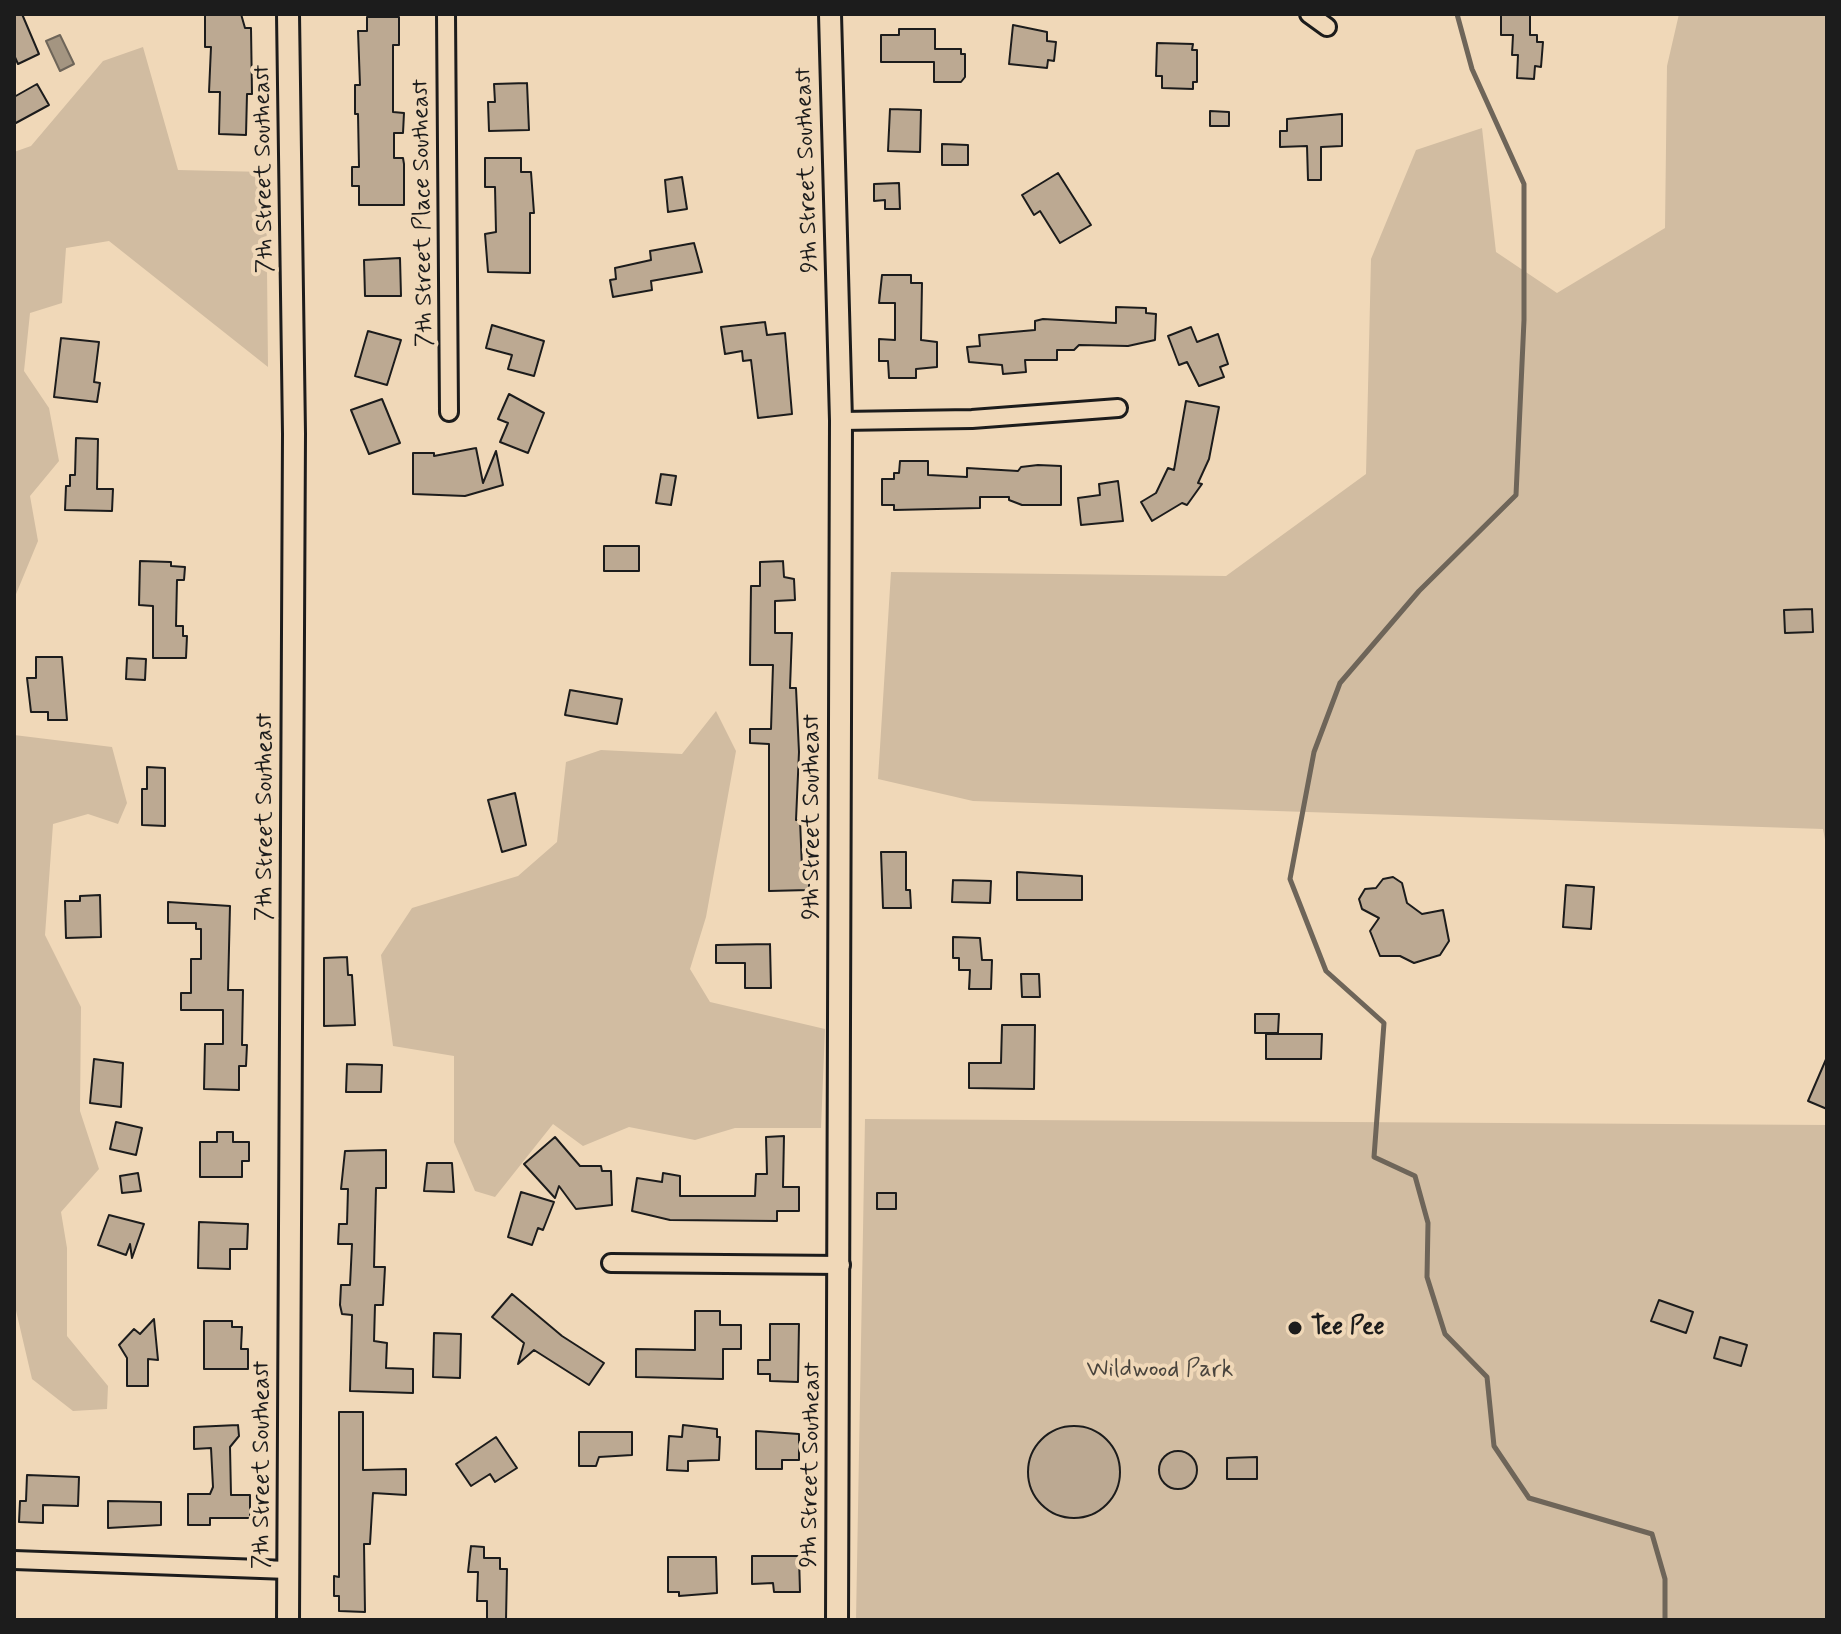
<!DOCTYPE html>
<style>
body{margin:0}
#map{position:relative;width:1841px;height:1634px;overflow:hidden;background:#f0d8b8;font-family:Mynerve,sans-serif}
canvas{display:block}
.frame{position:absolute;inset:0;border:16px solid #1c1c1c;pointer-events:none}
</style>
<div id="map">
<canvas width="1841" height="1634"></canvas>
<div class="frame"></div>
</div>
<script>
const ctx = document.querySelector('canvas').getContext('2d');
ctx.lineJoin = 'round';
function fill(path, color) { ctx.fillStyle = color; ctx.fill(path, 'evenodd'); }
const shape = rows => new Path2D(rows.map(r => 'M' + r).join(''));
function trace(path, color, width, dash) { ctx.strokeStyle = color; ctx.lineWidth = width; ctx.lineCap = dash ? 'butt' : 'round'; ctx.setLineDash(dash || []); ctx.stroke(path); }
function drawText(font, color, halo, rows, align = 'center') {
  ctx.font = font + ' Mynerve,sans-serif'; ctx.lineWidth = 8; ctx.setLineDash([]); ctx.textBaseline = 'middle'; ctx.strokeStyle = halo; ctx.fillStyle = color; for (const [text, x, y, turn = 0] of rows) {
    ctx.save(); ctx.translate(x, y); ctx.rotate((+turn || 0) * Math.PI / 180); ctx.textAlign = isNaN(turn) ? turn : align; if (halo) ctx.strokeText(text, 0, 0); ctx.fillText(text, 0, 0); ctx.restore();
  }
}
const green = shape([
 [1679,14,1827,14,1827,850,1823,829,973,801,878,779,891,572,1226,576,1366,474,1371,259,1416,150,1482,128,1496,252,1557,293,1665,228,1667,66],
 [143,47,178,170,266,172,268,367,109,241,66,248,62,303,30,313,24,371,49,408,59,461,30,496,38,541,14,599,14,152,31,146,103,61],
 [716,711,736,751,706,917,690,969,710,1002,825,1029,821,1128,735,1128,695,1140,629,1127,583,1146,553,1124,495,1197,475,1191,454,1142,454,1056,393,1046,381,955,412,908,518,876,557,842,566,762,601,750,682,754],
 [14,735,112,747,127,803,118,824,88,814,53,824,45,935,81,1007,80,1111,99,1169,61,1212,67,1248,67,1336,108,1386,107,1409,73,1411,32,1379,14,1302],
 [865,1119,1827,1125,1827,1620,856,1620]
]);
const water = shape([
 [60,35,74,64,60,71,46,41,60,35]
]);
const stream = shape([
 [1457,14,1472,69,1524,184,1524,320,1516,495,1419,591,1340,683,1314,752,1290,879,1326,971,1384,1023,1374,1157,1415,1176,1428,1223,1427,1277,1445,1334,1487,1377,1494,1446,1529,1498,1652,1534,1665,1579,1665,1620]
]);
const building = shape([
 [14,14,22,14,39,54,18,64,14,55,14,14],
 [205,14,241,14,245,28,251,28,252,94,247,94,246,135,219,134,220,92,209,92,211,47,205,47,205,14],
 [1501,14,1530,14,1530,35,1537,35,1537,42,1543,42,1541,67,1535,66,1534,79,1517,78,1518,55,1512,55,1513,35,1501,35,1501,14],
 [367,17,399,17,399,45,393,45,393,112,404,113,403,133,394,133,394,158,403,158,404,164,404,205,359,205,359,186,352,186,352,167,359,167,358,114,355,114,355,85,360,85,358,31,367,31,367,17],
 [1013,25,1047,32,1047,41,1056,42,1054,61,1048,60,1047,68,1009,64,1013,25],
 [899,29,935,29,935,49,961,49,961,54,965,54,965,77,961,82,934,82,934,62,881,62,881,35,899,35,899,29],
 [1157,43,1193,44,1192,50,1197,50,1197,82,1193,82,1193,89,1162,88,1162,76,1156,76,1157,43],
 [527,83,529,130,489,131,488,102,495,102,494,84,527,83],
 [37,84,49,105,14,124,14,97,37,84],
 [890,109,921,110,920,152,888,151,890,109],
 [1210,111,1229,112,1229,126,1210,126,1210,111],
 [1342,114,1342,146,1321,147,1321,180,1308,180,1307,146,1280,147,1280,131,1287,131,1287,119,1342,114],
 [942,144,968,145,968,165,942,165,942,144],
 [485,158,521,158,521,172,531,172,534,213,530,213,530,273,488,272,485,234,496,232,495,187,485,187,485,158],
 [1058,173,1091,225,1060,243,1040,211,1034,215,1022,195,1058,173],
 [682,177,687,209,668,212,665,180,682,177],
 [899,183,900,209,885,209,885,200,874,201,874,184,899,183],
 [694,243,702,272,651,281,652,290,613,297,610,280,616,279,615,268,651,260,650,251,694,243],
 [400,258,401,296,365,296,364,260,400,258],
 [882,275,911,275,911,283,922,283,921,340,937,342,937,367,916,369,916,378,889,378,888,361,879,361,879,339,895,340,895,303,879,303,882,275],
 [1116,307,1146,308,1146,313,1156,314,1155,340,1128,346,1079,345,1074,350,1057,350,1057,360,1025,360,1026,372,1003,374,1002,365,969,362,967,347,980,346,979,335,1035,330,1035,321,1043,319,1116,323,1116,307],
 [765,322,767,335,785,333,792,414,758,418,751,360,743,361,742,351,725,354,721,327,765,322],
 [492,325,544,341,534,376,508,369,512,355,486,348,492,325],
 [1191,327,1197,342,1218,334,1228,364,1220,367,1224,377,1199,386,1187,362,1179,365,1168,336,1191,327],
 [368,331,401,340,387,385,355,376,368,331],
 [61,338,99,342,94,382,100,383,97,402,54,397,61,338],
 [509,394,544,413,528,453,500,442,508,423,498,419,509,394],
 [382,399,400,443,369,454,351,410,382,399],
 [1186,401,1219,407,1209,459,1198,483,1202,484,1187,505,1182,503,1152,521,1141,502,1156,493,1168,468,1174,470,1186,401],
 [76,438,98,439,97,489,113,489,112,511,65,510,66,486,70,486,70,475,75,475,76,438],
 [476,448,483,483,496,451,503,485,465,496,413,494,413,453,434,453,434,456,476,448],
 [900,461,928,461,928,475,967,477,967,468,1018,471,1021,467,1038,465,1061,466,1061,505,1022,505,1009,500,1009,497,980,497,980,508,894,510,894,505,882,505,882,479,894,479,894,473,899,473,900,461],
 [661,474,676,476,671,505,656,503,661,474],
 [1118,481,1123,521,1081,525,1078,498,1100,495,1099,484,1118,481],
 [604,546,639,546,639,571,604,571,604,546],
 [140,561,171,562,171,566,185,567,184,580,177,580,176,626,183,626,183,636,187,636,186,658,153,658,153,606,139,605,140,561],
 [783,561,784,577,794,579,795,600,775,601,775,633,792,633,790,688,796,688,799,752,796,820,800,820,802,868,809,868,809,890,769,891,769,744,750,743,750,729,771,729,773,665,750,665,751,586,760,586,760,562,783,561],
 [1812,609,1813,632,1785,633,1784,610,1812,609],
 [36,657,62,657,67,720,48,720,48,712,31,712,27,678,36,678,36,657],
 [127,658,146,659,145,680,126,679,127,658],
 [570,690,622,699,617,724,565,715,570,690],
 [147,767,165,768,165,826,142,825,142,789,147,789,147,767],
 [515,793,526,845,502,852,488,800,515,793],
 [881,852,906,852,906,890,910,890,911,908,883,908,881,852],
 [1017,872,1082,876,1082,900,1017,900,1017,872],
 [1393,877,1402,883,1407,903,1422,914,1443,910,1449,941,1440,955,1414,963,1400,956,1380,956,1370,931,1379,918,1362,909,1359,899,1365,889,1376,888,1383,879,1393,877],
 [953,880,991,881,990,903,952,902,953,880],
 [1566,885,1594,887,1591,929,1563,927,1566,885],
 [100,895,101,937,66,938,65,901,80,901,80,896,100,895],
 [168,902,230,906,228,990,243,990,242,1045,247,1045,246,1066,239,1066,239,1090,204,1089,205,1044,223,1044,223,1010,181,1010,181,993,191,993,191,959,201,959,201,929,196,929,196,923,168,923,168,902],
 [953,937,980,938,982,960,992,960,991,989,969,989,970,970,959,970,959,958,953,958,953,937],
 [770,944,771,988,745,988,745,963,716,963,716,945,770,944],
 [347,957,348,975,352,975,355,1025,324,1026,324,958,347,957],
 [1021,974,1039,974,1040,997,1022,997,1021,974],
 [1255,1014,1279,1014,1278,1033,1255,1033,1255,1014],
 [1002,1025,1035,1025,1034,1089,969,1088,969,1063,1001,1063,1002,1025],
 [1266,1034,1322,1034,1321,1059,1266,1059,1266,1034],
 [1827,1057,1827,1109,1808,1101,1827,1057],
 [94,1059,123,1063,121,1107,90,1103,94,1059],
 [347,1064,382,1065,381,1092,346,1092,347,1064],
 [116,1122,142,1128,136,1155,110,1149,116,1122],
 [217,1132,233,1132,233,1142,249,1142,249,1161,242,1161,242,1177,200,1177,200,1142,217,1142,217,1132],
 [784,1136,783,1187,799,1187,799,1211,777,1211,777,1221,670,1220,632,1211,637,1178,662,1182,663,1173,680,1176,680,1196,755,1196,756,1174,767,1174,766,1137,784,1136],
 [555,1137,580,1166,601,1166,602,1171,611,1171,612,1205,576,1209,559,1186,555,1198,524,1164,555,1137],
 [386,1150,386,1188,376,1188,374,1267,385,1267,383,1305,375,1305,374,1341,387,1343,386,1368,413,1369,413,1393,350,1391,352,1315,342,1314,340,1305,341,1285,350,1285,352,1244,338,1244,339,1224,347,1224,348,1189,341,1189,345,1151,386,1150],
 [427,1163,452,1163,454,1192,424,1191,427,1163],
 [138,1173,141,1191,122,1193,120,1176,138,1173],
 [521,1192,554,1202,543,1230,538,1228,532,1245,508,1237,521,1192],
 [877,1193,896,1193,896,1209,877,1209,877,1193],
 [109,1215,144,1224,132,1258,130,1244,126,1255,98,1245,109,1215],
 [199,1222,248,1224,247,1249,230,1249,230,1269,198,1268,199,1222],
 [512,1294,562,1336,604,1363,589,1385,534,1350,518,1364,524,1343,492,1317,512,1294],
 [1659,1300,1693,1312,1686,1333,1651,1321,1659,1300],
 [695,1311,720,1311,720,1325,741,1325,741,1349,723,1349,723,1379,636,1377,636,1349,695,1350,695,1311],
 [154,1319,158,1360,148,1359,148,1386,127,1386,127,1358,119,1345,134,1329,140,1334,154,1319],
 [204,1321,232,1321,232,1327,242,1327,241,1349,248,1349,248,1369,204,1369,204,1321],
 [770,1324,799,1324,798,1382,770,1381,770,1374,758,1374,758,1360,770,1360,770,1324],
 [434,1333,461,1334,460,1378,433,1377,434,1333],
 [1720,1337,1747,1345,1741,1366,1714,1358,1720,1337],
 [339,1412,363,1412,363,1470,406,1469,406,1495,373,1493,370,1544,364,1544,365,1612,339,1611,339,1596,334,1596,334,1576,339,1577,339,1412],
 [238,1425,239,1436,230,1447,231,1495,250,1495,250,1518,210,1518,210,1525,188,1525,188,1494,210,1494,213,1487,211,1448,194,1449,194,1427,238,1425],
 [683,1425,717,1429,717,1437,720,1437,719,1460,688,1461,688,1471,667,1470,669,1436,682,1437,683,1425],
 '1028 1472a46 46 0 1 1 92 0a46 46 0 1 1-92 0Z',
 [756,1431,799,1434,799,1460,782,1460,782,1469,756,1469,756,1431],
 [579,1432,632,1432,632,1455,599,1457,596,1466,579,1466,579,1432],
 [496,1437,517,1468,495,1482,490,1474,471,1486,456,1464,496,1437],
 '1159 1470a19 19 0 1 1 38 0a19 19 0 1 1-38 0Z',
 [1257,1457,1257,1479,1227,1479,1227,1458,1257,1457],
 [27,1475,79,1477,78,1506,43,1505,43,1523,19,1522,20,1501,26,1501,27,1475],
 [108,1501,161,1502,161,1525,108,1528,108,1501],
 [471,1546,484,1547,484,1558,500,1558,500,1569,507,1569,506,1620,487,1620,487,1601,477,1601,478,1572,468,1572,471,1546],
 [752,1556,799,1556,800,1592,774,1592,773,1583,752,1584,752,1556],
 [668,1557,716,1557,717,1593,679,1596,679,1592,668,1592,668,1557]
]);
const minor = shape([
 [446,14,449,412],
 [1309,14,1327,27],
 [841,421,972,419,1118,408],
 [611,1263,841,1265],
 [14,1560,288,1570]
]);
const tertiary = shape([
 [288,14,294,434,288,1620],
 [830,14,841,421,837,1620]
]);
const markers = [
 [1295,1328,8,"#1c1c1c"]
];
const streetNames = [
 ["7th Street Southeast",265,169,-91],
 ["9th Street Southeast",808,170,-92],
 ["7th Street Place Southeast",424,213,-91],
 ["7th Street Southeast",266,817,-90],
 ["9th Street Southeast",813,817,-90],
 ["7th Street Southeast",263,1465,-90],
 ["9th Street Southeast",812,1465,-89]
];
const poiNames = [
 ["Tee Pee",1311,1328]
];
const parkNames = [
 ["Wildwood Park",1160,1371]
];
fill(green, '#d1bca1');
fill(water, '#a49581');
trace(water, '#6e6559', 2);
trace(stream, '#6e6559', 5);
fill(building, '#bca992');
trace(building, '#1c1c1c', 2);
trace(minor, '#1c1c1c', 22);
trace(tertiary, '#1c1c1c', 26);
trace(minor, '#f0d8b8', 16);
trace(tertiary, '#f0d8b8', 20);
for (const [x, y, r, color] of markers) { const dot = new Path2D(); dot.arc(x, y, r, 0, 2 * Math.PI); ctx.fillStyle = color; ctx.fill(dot); trace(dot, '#f0d8b8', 3); }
drawText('24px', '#1c1c1c', '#f0d8b8', streetNames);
drawText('bold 24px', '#1c1c1c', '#f0d8b8', poiNames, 'left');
drawText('24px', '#49443d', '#f0d8b8', parkNames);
</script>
